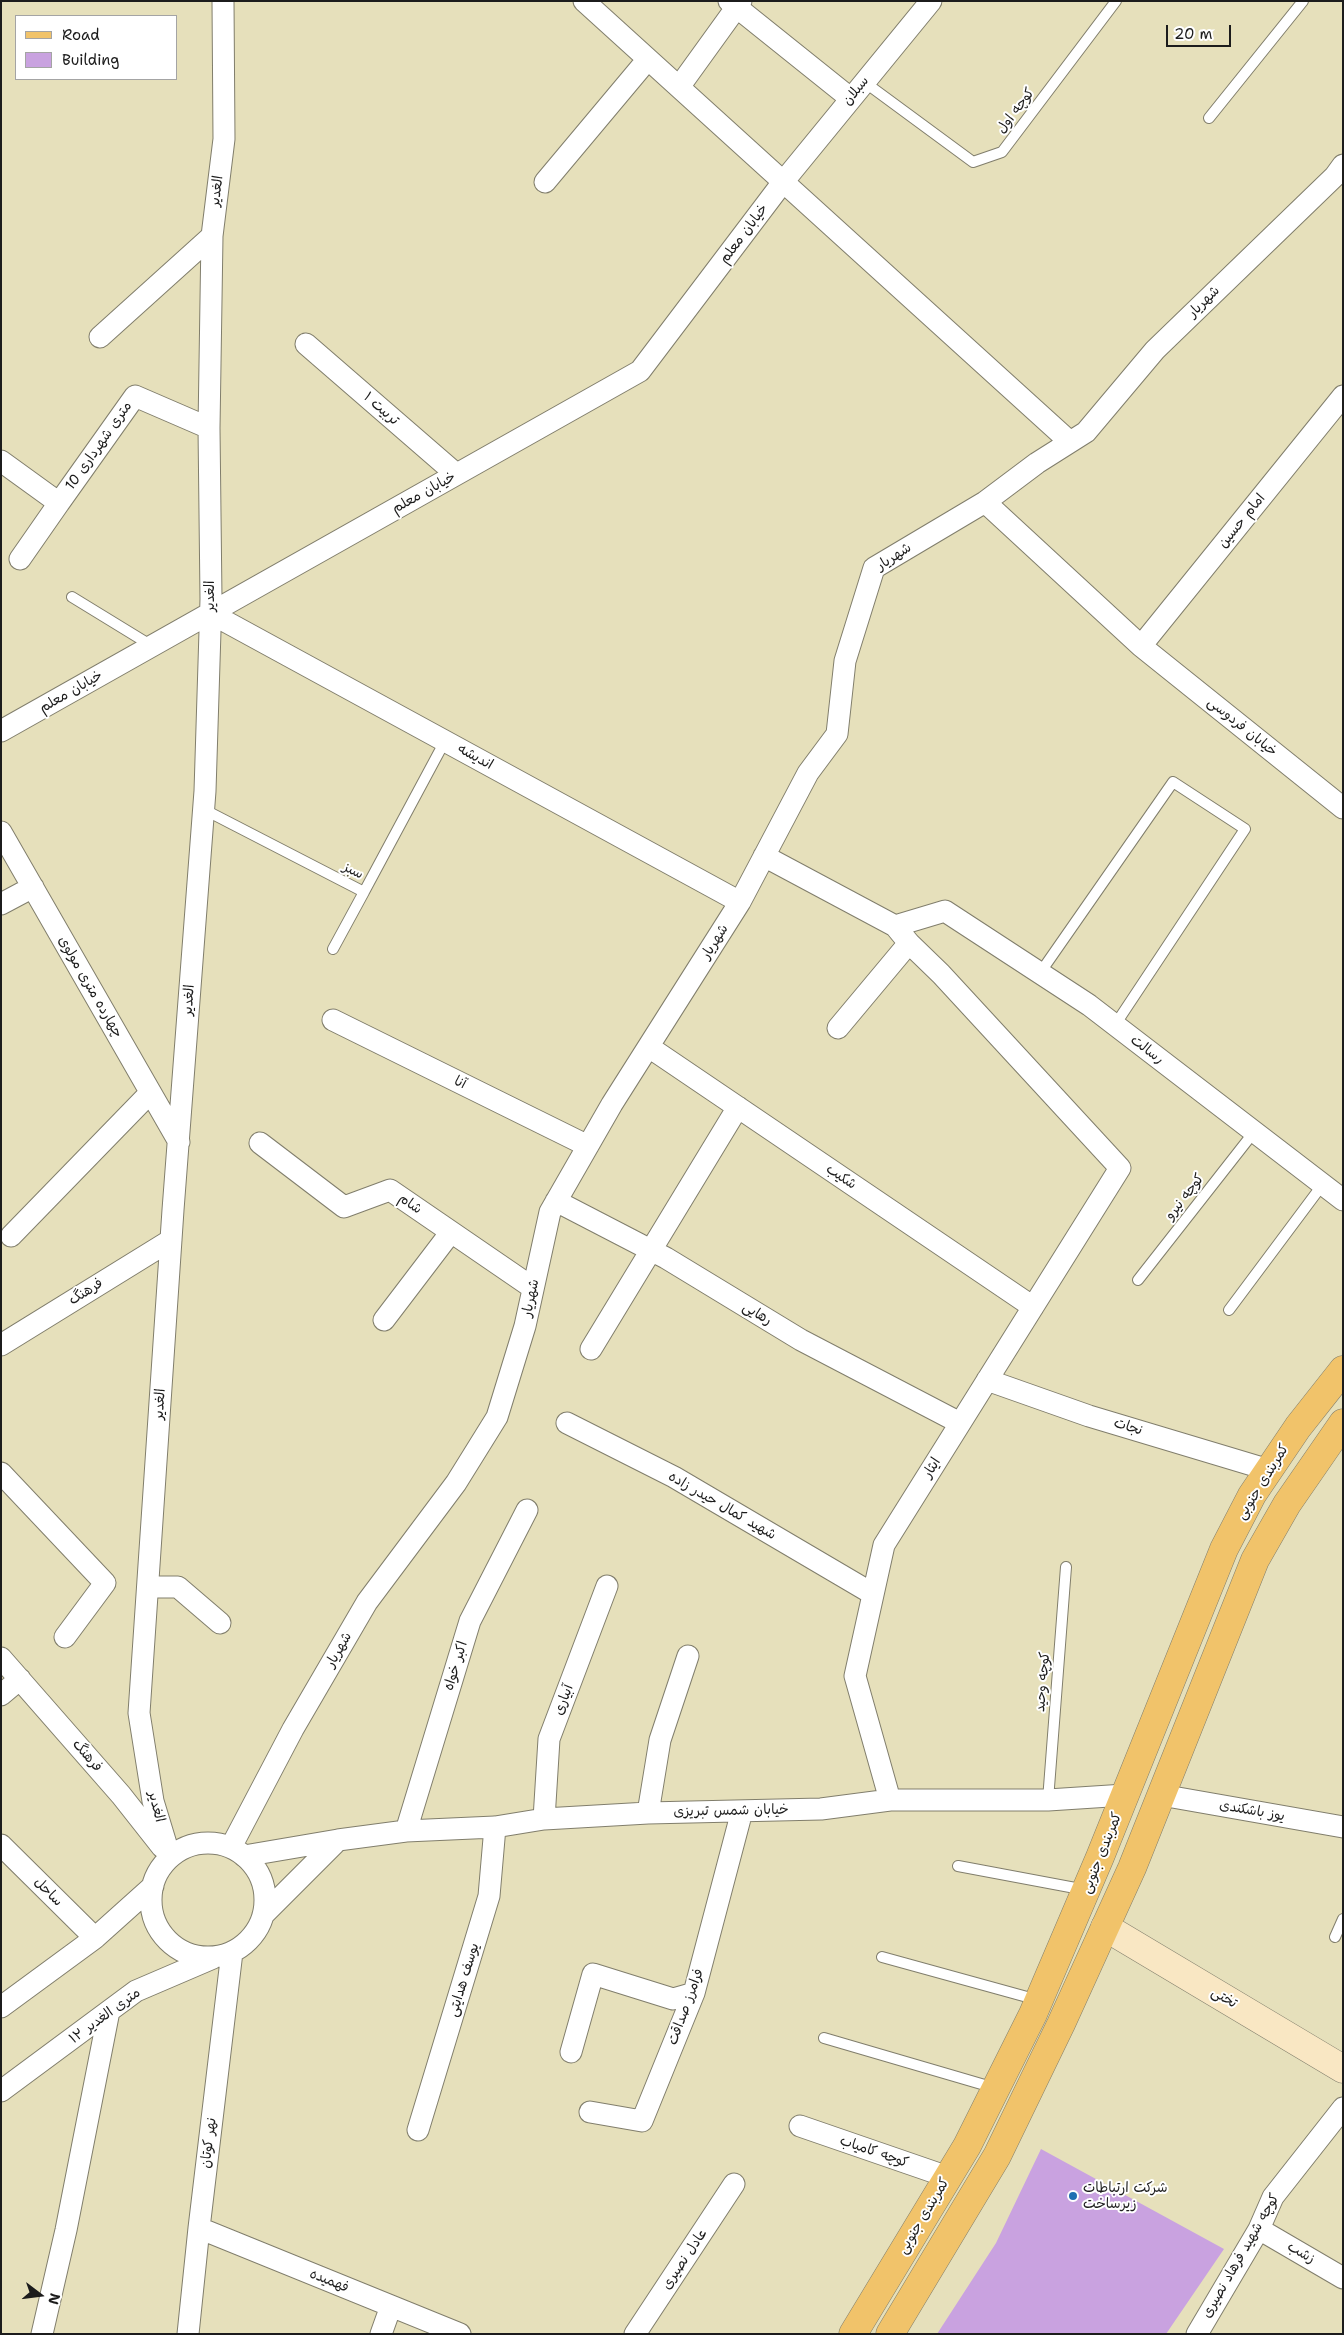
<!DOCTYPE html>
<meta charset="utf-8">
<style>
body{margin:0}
#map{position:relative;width:1344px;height:2335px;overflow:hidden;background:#e6e0bb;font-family:"Shantell Sans",sans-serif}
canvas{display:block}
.frame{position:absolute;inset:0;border:2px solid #1c1c1c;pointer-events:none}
.legend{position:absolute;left:15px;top:15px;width:162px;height:65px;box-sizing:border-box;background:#fff;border:1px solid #a4a4a4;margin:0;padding:6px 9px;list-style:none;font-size:15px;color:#1c1c1c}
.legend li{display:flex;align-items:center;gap:10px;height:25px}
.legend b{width:25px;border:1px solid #a4a4a4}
.north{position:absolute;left:15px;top:2270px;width:50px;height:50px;-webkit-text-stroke:4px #fff;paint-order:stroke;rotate:105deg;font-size:14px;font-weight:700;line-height:20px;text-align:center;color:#1c1c1c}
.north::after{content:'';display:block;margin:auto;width:18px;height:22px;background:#1c1c1c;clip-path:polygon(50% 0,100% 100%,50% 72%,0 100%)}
.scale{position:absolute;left:1166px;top:25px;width:65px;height:22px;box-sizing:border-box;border:2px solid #1c1c1c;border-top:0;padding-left:6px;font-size:15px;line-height:18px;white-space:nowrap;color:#1c1c1c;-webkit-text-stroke:4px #fff;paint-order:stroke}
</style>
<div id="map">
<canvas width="1344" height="2335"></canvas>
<div class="frame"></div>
<ul class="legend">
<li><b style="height:6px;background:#f1c36a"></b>Road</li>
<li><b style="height:14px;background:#c9a2e0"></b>Building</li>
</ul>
<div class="north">N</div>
<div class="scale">20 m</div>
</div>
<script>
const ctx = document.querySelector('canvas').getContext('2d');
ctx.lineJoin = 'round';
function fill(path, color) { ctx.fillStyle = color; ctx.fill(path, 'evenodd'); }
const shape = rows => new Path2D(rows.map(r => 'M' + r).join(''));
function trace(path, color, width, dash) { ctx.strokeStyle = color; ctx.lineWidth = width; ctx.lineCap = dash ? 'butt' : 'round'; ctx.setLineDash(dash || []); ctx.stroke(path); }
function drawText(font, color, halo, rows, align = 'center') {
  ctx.font = font + ' "Shantell Sans","Playpen Sans Arabic",sans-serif'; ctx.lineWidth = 4; ctx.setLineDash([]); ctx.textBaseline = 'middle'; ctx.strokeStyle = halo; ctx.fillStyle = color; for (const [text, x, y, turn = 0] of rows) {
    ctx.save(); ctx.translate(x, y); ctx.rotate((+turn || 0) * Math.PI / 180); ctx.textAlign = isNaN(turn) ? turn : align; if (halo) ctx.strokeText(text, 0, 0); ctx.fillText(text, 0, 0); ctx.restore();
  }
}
const building = shape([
 [1041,2149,1224,2249,1166,2334,937,2334,996,2243]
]);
const service = shape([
 [863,81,973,162,1002,152,1116,1],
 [1209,118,1303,1],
 [72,597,152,646],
 [203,809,364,892,445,741],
 [333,949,364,892],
 [1040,973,1173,782,1245,829,1115,1025],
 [1138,1280,1254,1132],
 [1229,1310,1323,1184],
 [1048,1800,1066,1567],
 [958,1866,1086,1890],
 [1335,1937,1343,1919],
 [882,1957,1038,2000],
 [824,2038,995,2088]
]);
const minor = shape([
 [584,1,1070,442],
 [729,1,850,98],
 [679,87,741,1],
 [545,182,648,59],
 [100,337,212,236],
 [306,344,456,474],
 [1,461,59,503,135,396,209,428],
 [985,502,1141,646,1343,808],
 [20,559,59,503,48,495],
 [210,613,740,902],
 [1141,646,1343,396],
 [1,731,640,371,783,182,931,1],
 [1,832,179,1142],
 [764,856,895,926,909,943,838,1028],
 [1,904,33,887],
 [895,926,945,911,1089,1005,1343,1200],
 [333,1020,588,1146],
 [649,1047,1033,1307],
 [260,1143,344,1207,390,1190,533,1288],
 [556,1201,666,1258,801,1340,960,1423],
 [11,1236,150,1093],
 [384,1320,451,1232],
 [1,1345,171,1240],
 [591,1349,738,1107],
 [987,1380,1089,1416,1269,1470],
 [567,1423,674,1477,873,1594],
 [1,1473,105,1583,65,1637],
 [148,1587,178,1587,220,1623],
 [1,1658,121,1795,162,1847],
 [1,1695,20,1679],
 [1161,1795,1343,1827],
 [890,1800,855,1676,884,1545,1120,1168,941,974,909,943],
 [648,1813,660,1740,688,1656],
 [544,1819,549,1739,607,1586],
 [406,1831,470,1621,527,1510],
 '151 1900a57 57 0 1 1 114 0a57 57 0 1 1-114 0Z',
 [1,1845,95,1938],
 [231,1847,293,1729,367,1602,456,1483,497,1417,525,1326,550,1212,612,1104,740,902,808,773,837,734,845,661,874,568,985,502,1037,463,1086,432,1155,350,1335,176,1343,165],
 [244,1856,338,1840,406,1831,495,1827,544,1819,648,1813,821,1809,890,1800,1048,1800,1125,1795],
 [170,1857,153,1801,139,1713,173,1210,205,791,211,599,209,428,212,236,224,139,223,1],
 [263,1915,338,1840],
 [1,2007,95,1938,153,1886],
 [571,2052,593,1974,673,1999,694,1993],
 [1,2091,136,1991,213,1958],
 [590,2112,642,2121,694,1993,742,1811],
 [800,2126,948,2177],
 [418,2130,489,1896,495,1827],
 [199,2228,460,2334],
 [1259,2229,1343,2278],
 [42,2334,66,2230,109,2011],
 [188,2334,199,2228,232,1952],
 [381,2334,391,2306],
 [635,2334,734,2184],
 [1197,2334,1259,2229,1273,2197,1343,2108]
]);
const secondary = shape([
 [1105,1927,1343,2069]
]);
const primary = shape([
 [853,2334,967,2146,1033,2014,1100,1857,1224,1549,1252,1495,1298,1427,1343,1370],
 [890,2334,997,2156,1061,2024,1132,1868,1255,1560,1287,1504,1343,1423]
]);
const markers = [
 [1073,2196,5,"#1f6fb2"]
];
const streetNames = [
 ["سبلان",856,91,-51],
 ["کوچه اول",1016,111,-53],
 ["الغدیر",217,191,-83],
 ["خیابان معلم",744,234,-53],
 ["شهریار",1204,302,-45],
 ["تربیت ۱",381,409,41],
 ["10 متری شهرداری",99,446,-55],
 ["خیابان معلم",424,493,-29],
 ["امام حسین",1242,521,-51],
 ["شهریار",894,557,-33],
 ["الغدیر",210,596,-90],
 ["خیابان معلم",71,692,-30],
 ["خیابان فردوسی",1242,727,39],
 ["اندیشه",475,757,29],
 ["سبز",353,871,27],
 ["شهریار",715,942,-58],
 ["چهارده متری مولوی",90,987,60],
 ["الغدیر",189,1000,-86],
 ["رسالت",1147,1050,37],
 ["آنا",460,1083,26],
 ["شکیب",841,1177,34],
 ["کوچه نیرو",1185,1197,-52],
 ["شام",410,1204,34],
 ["فرهنگ",86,1292,-32],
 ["شهریار",531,1298,-78],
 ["رهایی",757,1314,31],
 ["الغدیر",160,1404,-86],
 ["نجات",1128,1427,17],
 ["ایثار",932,1468,-58],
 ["کمربندی جنوبی",1263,1482,-58],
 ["شهید کمال حیدر زاده",722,1506,30],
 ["شهریار",339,1650,-60],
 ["اکبر خواه",456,1666,-73],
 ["کوچه وحید",1043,1682,-85],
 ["آبیاری",564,1700,-69],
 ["فرهنگ",87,1756,49],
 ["الغدیر",156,1807,76],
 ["خیابان شمس تبریزی",731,1811,-1],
 ["یوز باشکندی",1252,1811,10],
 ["کمربندی جنوبی",1102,1853,-68],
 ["ساحل",48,1892,45],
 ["یوسف هدایتی",464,1980,-73],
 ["تختی",1224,1998,31],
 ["فرامرز صداقت",686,2007,-70],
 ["۱۲ متری الغدیر",105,2016,-36],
 ["نهر کوتان",209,2143,-83],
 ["کوچه کامیاب",874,2152,19],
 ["کمربندی جنوبی",924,2216,-59],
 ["زشب",1301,2253,30],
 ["کوچه شهید فرهاد نصیری",1241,2256,-60],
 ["عادل نصیری",685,2259,-56],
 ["فهمیده",329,2281,22]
];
const poiNames = [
 ["شرکت ارتباطات",1083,2188],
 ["زیرساخت",1083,2204]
];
fill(building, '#c9a2e0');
trace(service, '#817e6c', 12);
trace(minor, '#817e6c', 23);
trace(secondary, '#817e6c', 29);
trace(primary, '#817e6c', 29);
trace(service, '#fff', 10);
trace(minor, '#fff', 21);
trace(secondary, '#f9e7c3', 28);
trace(primary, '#f1c36a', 28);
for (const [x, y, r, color] of markers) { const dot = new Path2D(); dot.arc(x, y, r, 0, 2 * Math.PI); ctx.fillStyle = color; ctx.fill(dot); trace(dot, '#fff', 2); }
drawText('14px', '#1c1c1c', '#fff', streetNames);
drawText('14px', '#1c1c1c', '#fff', poiNames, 'left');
</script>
